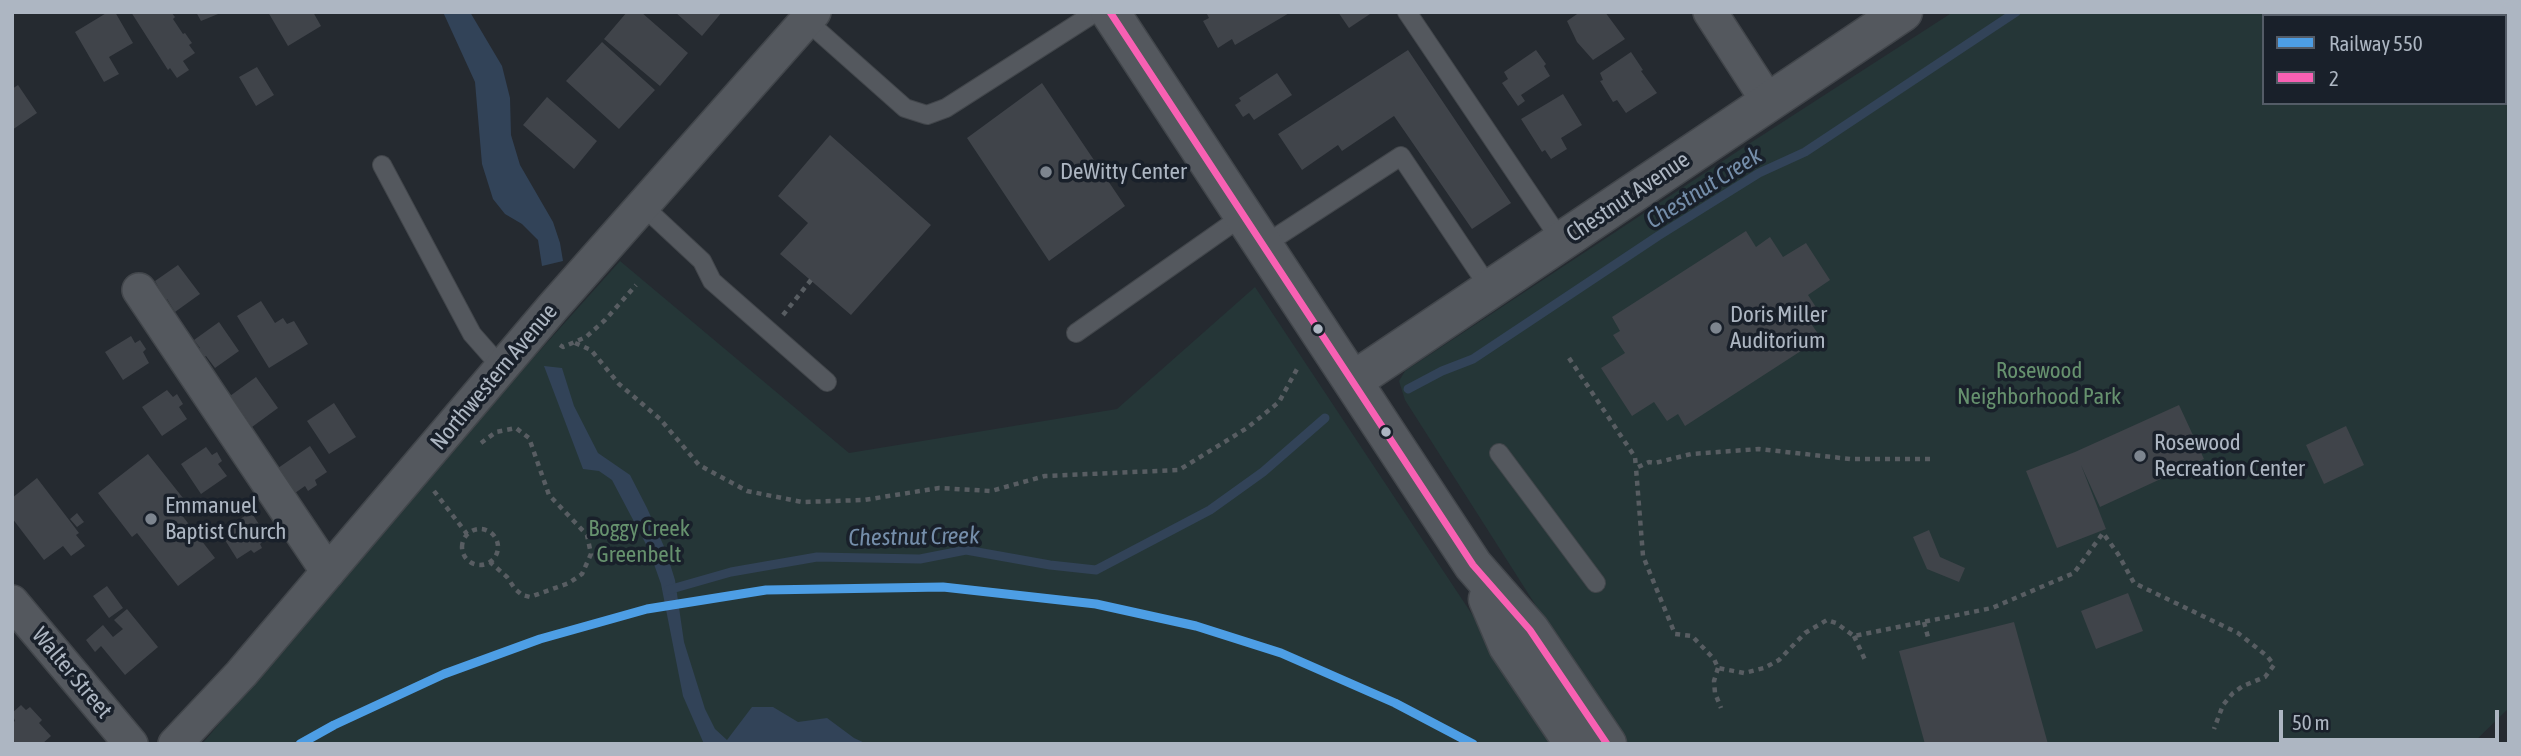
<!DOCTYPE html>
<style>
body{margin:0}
#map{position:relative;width:2521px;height:756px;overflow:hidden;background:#252a30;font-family:"Asap Condensed",sans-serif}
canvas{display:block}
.frame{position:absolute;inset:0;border:14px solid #adb6c2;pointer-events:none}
.legend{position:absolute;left:2262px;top:14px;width:245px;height:91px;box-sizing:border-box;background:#19202a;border:2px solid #545c67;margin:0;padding:9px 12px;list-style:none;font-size:21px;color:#adb6c2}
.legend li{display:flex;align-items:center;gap:14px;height:35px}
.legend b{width:35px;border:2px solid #545c67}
.scale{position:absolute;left:2279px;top:710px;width:220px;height:32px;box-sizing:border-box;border:4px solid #adb6c2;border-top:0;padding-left:9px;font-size:21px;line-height:24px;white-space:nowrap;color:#adb6c2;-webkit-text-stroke:5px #19202a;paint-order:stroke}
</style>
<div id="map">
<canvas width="2521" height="756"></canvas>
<div class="frame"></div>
<ul class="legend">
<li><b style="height:9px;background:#4d9ee5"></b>Railway 550</li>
<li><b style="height:9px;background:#f860b3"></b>2</li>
</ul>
<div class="scale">50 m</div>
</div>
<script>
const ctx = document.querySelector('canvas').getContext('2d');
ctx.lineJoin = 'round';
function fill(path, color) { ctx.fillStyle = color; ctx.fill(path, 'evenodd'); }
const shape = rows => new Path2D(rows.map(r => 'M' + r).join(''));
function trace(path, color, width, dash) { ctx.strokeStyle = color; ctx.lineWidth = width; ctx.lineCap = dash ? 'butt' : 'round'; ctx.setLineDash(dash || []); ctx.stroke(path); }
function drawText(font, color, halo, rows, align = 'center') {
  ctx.font = font + ' "Asap Condensed",sans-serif'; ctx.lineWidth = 7; ctx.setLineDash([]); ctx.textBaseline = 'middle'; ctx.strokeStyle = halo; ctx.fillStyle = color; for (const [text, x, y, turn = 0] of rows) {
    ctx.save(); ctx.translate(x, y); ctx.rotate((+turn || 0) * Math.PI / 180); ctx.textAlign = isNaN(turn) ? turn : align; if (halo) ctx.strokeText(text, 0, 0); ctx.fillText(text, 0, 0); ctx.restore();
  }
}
const green = shape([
 [1953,12,2509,12,2509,708,2472,744,1624,744,1405,400,1399,381,1405,371,1744,147],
 [2264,16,2505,16,2505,103,2264,103],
 [620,261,849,453,1117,409,1255,287,1558,744,202,744,425,479]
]);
const water = shape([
 [443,12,470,12,502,66,510,98,511,135,520,165,553,222,560,243,563,261,542,266,538,240,522,224,505,214,493,199,482,164,475,82],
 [544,366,562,368,574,406,598,453,630,475,647,508,666,551,675,580,684,642,705,709,715,729,727,740,752,707,773,707,798,722,827,718,854,738,867,744,704,744,683,696,661,584,649,550,612,480,599,471,583,469]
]);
const stream = shape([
 [1408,389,1442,371,1473,359,1658,236,1759,173,1805,152,2016,12],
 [668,590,731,572,817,557,920,559,966,550,1050,565,1096,570,1210,510,1263,472,1325,418]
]);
const building = shape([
 [108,12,115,12,133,43,109,57,119,74,104,82,75,32],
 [131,12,171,12,175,17,173,19,183,34,185,33,192,43,189,45,195,53,183,61,189,70,177,78,170,68,168,70],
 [196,12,223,12,201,21],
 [268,12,313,12,321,26,288,46],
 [627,12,641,12,688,53,660,86,604,39],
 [675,12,722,12,702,36],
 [1206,12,1291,12,1235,45,1232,39,1218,48,1203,21,1209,18],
 [1338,12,1373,12,1349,28],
 [1580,12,1605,12,1625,39,1593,60,1577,42,1567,21],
 [2509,39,2509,74,2505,76,2505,41],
 [602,42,655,90,619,129,566,81],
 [1408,50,1511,203,1472,229,1394,116,1342,151,1338,145,1302,170,1278,134],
 [1536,50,1546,64,1544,66,1550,76,1521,95,1525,101,1518,106,1502,83,1508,79,1504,72],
 [1631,52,1643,70,1641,71,1657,93,1626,113,1617,100,1613,102,1600,81,1603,80,1600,73],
 [257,67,274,95,256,106,239,77],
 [1277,73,1292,95,1254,120,1249,113,1243,117,1235,105,1241,101,1239,98],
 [1042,83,1125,206,1049,261,967,138],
 [18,85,37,113,12,130,12,89],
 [1563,94,1582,125,1561,138,1567,149,1551,159,1545,150,1542,152,1521,119],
 [547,97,597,141,574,169,523,125],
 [830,135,931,225,851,315,780,254,808,223,778,196],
 [1746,231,1756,247,1770,237,1783,257,1806,243,1830,280,1808,295,1823,318,1812,325,1821,338,1685,426,1678,414,1667,421,1654,402,1632,416,1601,368,1625,353,1613,335,1620,331,1612,317],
 [178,265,200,294,175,312,167,299,163,302,156,293,160,290,155,281],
 [261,301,275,323,283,318,287,324,294,321,308,344,269,368,237,316],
 [219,322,239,351,215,368,206,356,203,358,197,350,200,348,194,340],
 [131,336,135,343,140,340,146,349,143,352,149,363,123,380,105,352],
 [256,377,278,408,252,427,230,396],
 [167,390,173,397,177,394,183,404,179,407,187,419,162,436,142,407],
 [334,403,356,437,329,454,307,421],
 [2179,405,2204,459,2100,507,2081,465,2106,529,2057,548,2026,471,2075,452],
 [2346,426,2364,465,2324,484,2306,445],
 [310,446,327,472,315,480,317,485,308,491,305,486,295,493,278,468],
 [206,447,212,455,217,452,222,461,218,464,227,476,201,494,181,464],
 [148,454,183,498,174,505,215,558,178,586,137,533,132,537,98,493],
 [37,478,79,533,76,535,85,546,71,556,63,546,44,560,12,518,12,498],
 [251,512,268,538,260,544,262,548,257,551,254,553,251,550,237,559,220,532],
 [77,513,84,522,77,527,70,519],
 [1929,530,1940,557,1965,568,1959,582,1927,569,1913,537],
 [107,586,123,608,109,618,93,596],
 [2128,593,2143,631,2096,649,2081,611],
 [127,609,158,647,125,675,101,646,95,652,86,640,103,625,113,637,123,629,114,620],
 [2014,622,2048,744,1925,744,1899,651],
 [21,705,26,710,30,707,42,720,39,723,51,736,42,744,12,744,12,723,15,721,12,713]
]);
const path = shape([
 [783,315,811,280],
 [575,343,591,350,619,384,660,419,699,465,747,491,802,502,864,500,939,488,991,491,1045,476,1179,470,1247,428,1279,402,1297,369],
 [560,345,563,347,586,337,605,320,636,285],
 [1569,358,1635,457,1636,468],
 [481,443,496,432,516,428,529,438,549,495,587,535,591,554,582,574,569,583,530,597,522,595,515,589,507,577,490,562],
 [1930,459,1850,459,1759,449,1691,454,1655,463,1649,462,1636,468,1643,556,1675,634,1692,636,1714,659,1718,668,1744,673,1764,668,1779,660,1805,633,1827,620,1836,623,1854,636,1992,608,2074,573,2103,533,2118,554,2134,583,2238,633,2267,656,2274,665,2265,677,2243,686,2233,693,2223,705,2214,729],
 [434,491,467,534],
 '462 547a18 18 0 1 1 36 0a18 18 0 1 1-36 0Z',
 [1924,622,1929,641],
 [1854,636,1866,662],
 [1718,668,1714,681,1715,693,1721,708]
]);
const service = shape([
 [1407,12,1562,242],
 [807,21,905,108,927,115,946,108,1096,12],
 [382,165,472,334,502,368],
 [643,206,702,261,712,281,827,382],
 [1264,245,1401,156,1490,289],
 [1076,333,1244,215],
 [1499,453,1596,583]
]);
const minor = shape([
 [1710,12,1769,103],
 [139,290,328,572],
 [12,602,131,744],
 [175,744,241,674,553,307,814,12]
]);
const tertiary = shape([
 [1110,12,1473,565,1530,630,1607,744],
 [1353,381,1903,12],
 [1488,599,1508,646,1574,744]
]);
const bus1 = shape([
 [1110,12,1473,565,1530,630,1607,744]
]);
const rail1 = shape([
 [300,744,334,725,444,674,540,639,647,609,766,590,943,587,1096,604,1196,626,1281,653,1395,703,1473,744]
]);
const markers = [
 [1046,172,7,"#7d858f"],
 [1716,328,7,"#7d858f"],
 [1318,329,6,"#adb6c2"],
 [1386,432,6,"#adb6c2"],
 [2140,456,7,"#7d858f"],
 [151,519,7,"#7d858f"]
];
const poiNames = [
 ["DeWitty Center",1060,172],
 ["Doris Miller",1730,315],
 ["Auditorium",1730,341],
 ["Rosewood",2154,443],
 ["Recreation Center",2154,469],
 ["Emmanuel",165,506],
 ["Baptist Church",165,532]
];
const streetNames = [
 ["Chestnut Avenue",1628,197,-34],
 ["Northwestern Avenue",494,377,-50],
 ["Walter Street",72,673,50]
];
const parkNames = [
 ["Rosewood",2039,371],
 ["Neighborhood Park",2039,397],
 ["Boggy Creek",639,529],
 ["Greenbelt",639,555]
];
const waterNames = [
 ["Chestnut Creek",1704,188,-32],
 ["Chestnut Creek",914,537,-1]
];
fill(green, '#253637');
fill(water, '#324358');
trace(stream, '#324358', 9);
fill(building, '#40444a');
trace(service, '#42464b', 20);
trace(minor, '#42464b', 36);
trace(tertiary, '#42464b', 41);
trace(path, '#585d62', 4.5, [5, 5]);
trace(service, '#54585e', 18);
trace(minor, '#54585e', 33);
trace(tertiary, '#54585e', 38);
trace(bus1, '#f860b3', 7);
trace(rail1, '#4d9ee5', 9);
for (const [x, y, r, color] of markers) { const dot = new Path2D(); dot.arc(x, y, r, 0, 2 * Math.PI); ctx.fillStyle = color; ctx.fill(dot); trace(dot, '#19202a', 2.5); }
drawText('23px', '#adb6c2', '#19202a', poiNames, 'left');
drawText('23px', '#adb6c2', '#19202a', streetNames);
drawText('23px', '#66916e', '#19202a', parkNames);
drawText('italic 24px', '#758eaa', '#19202a', waterNames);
</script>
